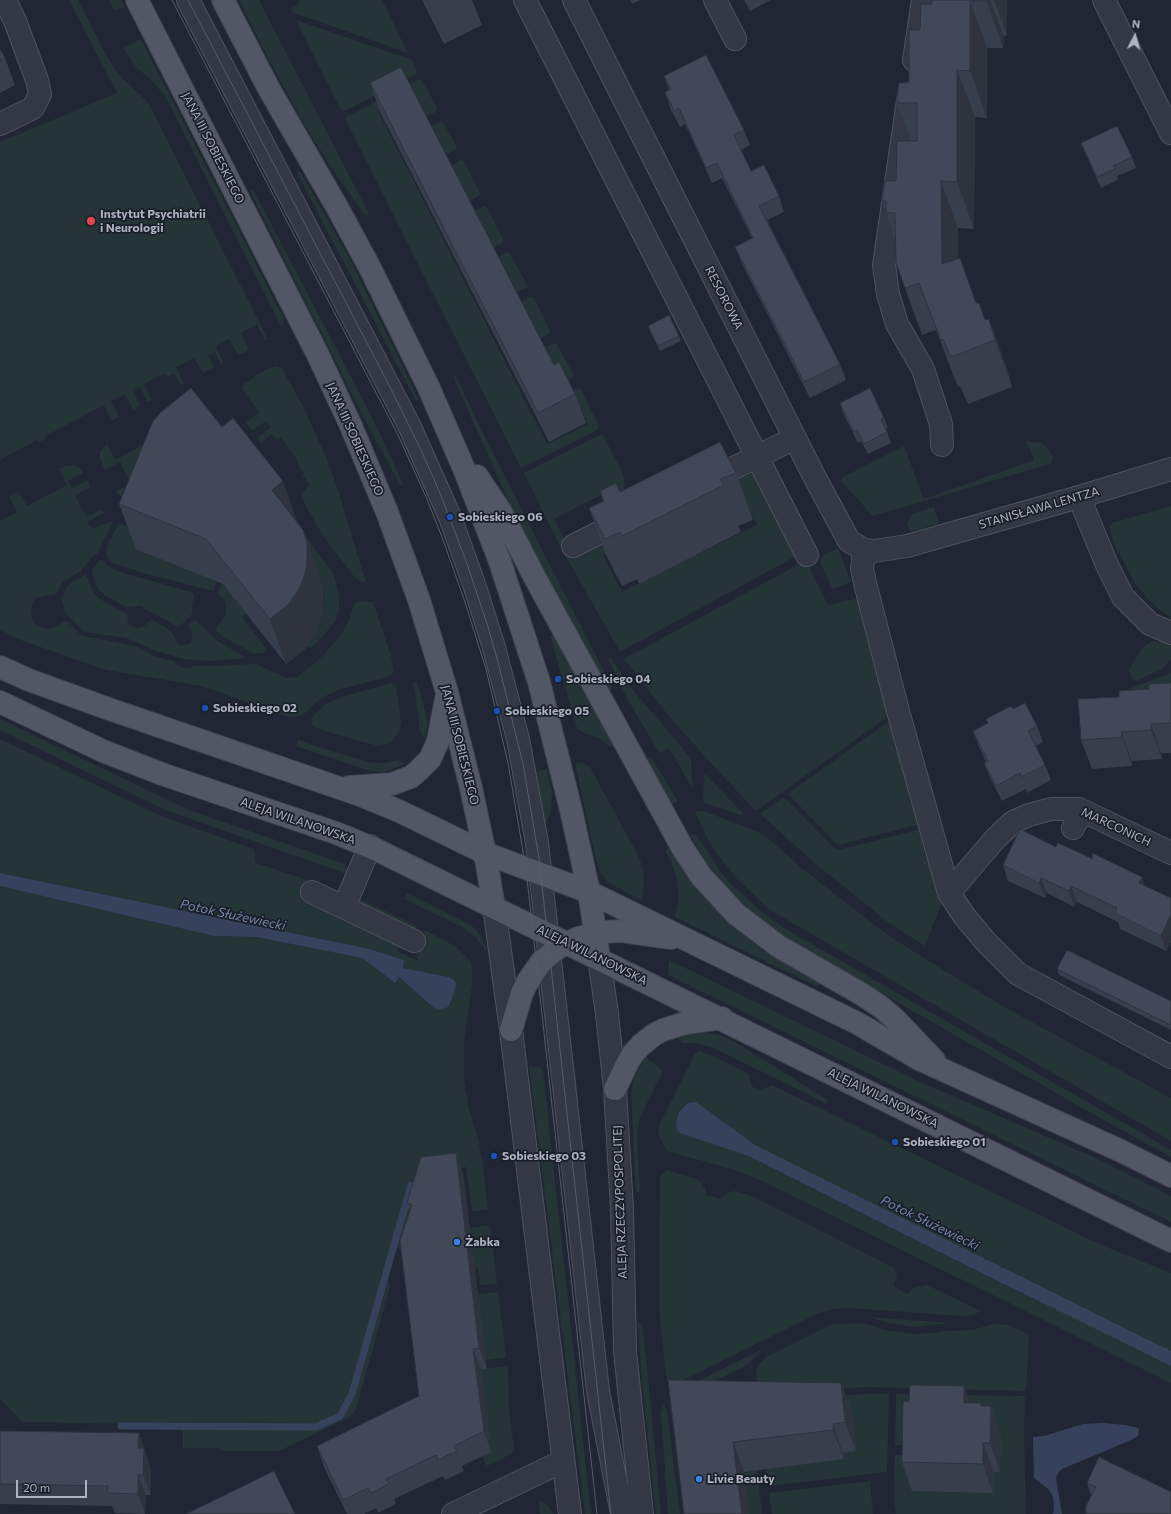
<!DOCTYPE html>
<meta charset="utf-8">
<style>
body{margin:0}
#map{position:relative;width:1171px;height:1514px;overflow:hidden;background:#202633;font-family:Commissioner,sans-serif}
canvas{display:block}
.north{position:absolute;left:1115px;top:16px;width:40px;height:40px;-webkit-text-stroke:3px #191e28;paint-order:stroke;rotate:6deg;font-size:11px;font-weight:700;line-height:16px;text-align:center;color:#adb3c1}
.north::after{content:'';display:block;margin:auto;width:14px;height:18px;background:#adb3c1;clip-path:polygon(50% 0,100% 100%,50% 72%,0 100%)}
.scale{position:absolute;left:16px;top:1480px;width:71px;height:18px;box-sizing:border-box;border:2px solid #adb3c1;border-top:0;padding-left:5px;font-size:12px;line-height:14px;white-space:nowrap;color:#adb3c1;-webkit-text-stroke:3px #191e28;paint-order:stroke}
</style>
<div id="map">
<canvas width="1171" height="1514"></canvas>
<div class="north">N</div>
<div class="scale">20 m</div>
</div>
<script>
const ctx = document.querySelector('canvas').getContext('2d');
ctx.lineJoin = 'round';
function fill(path, color) { ctx.fillStyle = color; ctx.fill(path, 'evenodd'); }
const shape = rows => new Path2D(rows.map(r => 'M' + r).join(''));
function trace(path, color, width, dash) { ctx.strokeStyle = color; ctx.lineWidth = width; ctx.lineCap = dash ? 'butt' : 'round'; ctx.setLineDash(dash || []); ctx.stroke(path); }
function drawText(font, color, halo, rows, align = 'center') {
  ctx.font = font + ' Commissioner,sans-serif'; ctx.lineWidth = 3.5; ctx.setLineDash([]); ctx.textBaseline = 'middle'; ctx.strokeStyle = halo; ctx.fillStyle = color; for (const [text, x, y, turn = 0] of rows) {
    ctx.save(); ctx.translate(x, y); ctx.rotate((+turn || 0) * Math.PI / 180); ctx.textAlign = isNaN(turn) ? turn : align; if (halo) ctx.strokeText(text, 0, 0); ctx.fillText(text, 0, 0); ctx.restore();
  }
}
const green = shape([
 [69,0,78,0,106,55,115,69,123,79,145,99,150,106,268,340,265,341,257,324,241,333,249,350,246,352,238,355,229,339,216,346,224,363,221,364,215,352,208,356,214,367,203,373,194,358,176,367,184,383,180,385,174,373,167,377,165,373,144,384,152,400,148,402,139,387,132,390,140,406,133,410,125,394,111,401,119,417,112,421,104,405,44,437,45,439,38,443,37,440,0,460,0,142,117,93],
 [109,0,121,0,125,7,114,11],
 [239,0,259,0,369,214,365,216,327,161,303,122,269,60],
 [299,0,382,0,408,53,292,12,291,8,300,3],
 [296,20,412,60,417,71,416,74,345,111,341,110],
 [141,39,284,319,282,328,165,96,151,80,136,67,123,48],
 [419,79,423,81,437,108,436,112,425,117,413,93,378,111,547,444,588,424,571,391,576,388,581,389,599,426,597,430,521,468,345,119,348,116],
 [441,121,443,122,457,147,456,150,444,155,430,127],
 [460,160,464,161,480,193,479,196,468,202,450,167],
 [300,171,352,263,419,400,416,401,297,173],
 [253,189,374,421,403,484,400,486,360,410,250,191],
 [484,206,487,207,503,239,503,243,492,248,473,212],
 [506,252,510,253,527,285,526,288,515,293,497,259],
 [530,297,534,298,550,331,548,335,539,339,520,303],
 [554,343,557,344,573,374,572,378,562,383,545,350,547,349,546,347],
 [275,366,282,368,306,412,327,460,338,490,366,583,358,580,353,575,326,540,306,507,301,493,310,485,302,475,304,473,297,463,298,461,281,438,277,440,272,434,261,443,257,438,271,427,266,421,252,431,246,423,259,412,244,392,242,388,244,384,248,382,257,374],
 [456,376,487,441,613,689,610,691,534,551,508,500,453,377],
 [600,435,603,435,623,474,625,485,623,495,603,494,554,519,574,558,616,537,620,546,603,555,622,592,757,525,738,487,701,494,754,467,798,555,620,652,561,548,524,473],
 [1026,441,1042,443,1046,446,1051,453,1053,459,1050,464,873,516,841,481,843,477,904,446,924,499,1034,460],
 [148,442,133,483,122,497,115,492,131,484,120,462,105,470,100,459,100,451,107,444,115,460],
 [67,465,76,466,79,467,83,473,68,481,72,488,88,480,91,487,75,495,86,517,102,509,104,513,88,522,92,529,114,520,98,553,92,557,81,571,63,582,56,594,35,598,32,604,31,615,36,625,46,629,51,629,65,621,68,622,82,636,126,644,138,647,154,656,176,662,175,664,182,667,191,668,192,666,216,666,253,664,255,663,268,670,287,678,297,677,315,663,327,651,342,633,350,618,353,606,357,602,360,601,373,602,391,656,394,671,390,676,341,689,329,694,315,703,303,715,292,718,202,686,106,670,23,641,0,630,0,521,17,512,9,496,18,491,27,506,67,485,59,469],
 [1171,506,1171,618,1161,611,1148,599,1135,583,1117,549,1110,532,1110,526,1112,523],
 [934,507,939,523,910,532,907,523,912,514],
 [119,523,142,532,217,581,213,591,147,574,113,563,108,558,106,552,107,546],
 [300,525,310,542,334,575,339,596,339,610,336,620,318,642,310,648,307,647,307,646,315,634,320,622,323,610,324,596,320,575,288,535],
 [838,548,851,582,836,588,832,588,820,562,822,556],
 [100,560,102,560,110,568,123,573,191,592,194,595,192,606,192,614,178,628,159,616,148,611,141,606,126,607,106,596,98,589,93,576,92,570],
 [801,563,807,563,828,605,858,598,890,715,756,811,717,770,668,715,624,659],
 [86,574,93,592,100,599,127,614,128,622,131,626,138,628,144,626,150,620,153,620,171,631,178,644,183,646,191,643,192,633,190,630,189,625,194,619,219,642,245,657,245,658,210,661,183,659,156,651,126,638,85,632,66,614,61,599,66,588,70,584],
 [223,584,246,613,242,617,265,647,267,650,263,653,254,654,222,636,217,631,217,627,226,614,226,603,224,599,217,594,221,585],
 [550,636,554,636,614,746,610,747,602,740,582,732,577,728],
 [1154,641,1171,643,1171,659,1162,669,1136,681,1132,678,1130,674,1129,669,1140,651,1147,644],
 [611,658,632,689,691,758,692,788,669,748,659,753,628,700,608,659],
 [1171,673,1171,712,1131,720,1129,690,1131,688],
 [417,681,428,722,425,739,419,730,419,719,413,682],
 [392,683,396,685,401,722,399,733,390,743,378,746,325,731,315,727,311,723,313,716,326,704,344,696],
 [0,719,189,810,345,864,350,875,165,810,0,730],
 [891,720,920,824,838,845,789,795,789,793],
 [0,739,163,817,254,849,256,863,343,892,400,945,397,951,419,961,414,951,425,930,455,946,467,957,470,962,472,968,472,986,464,1040,464,1081,469,1109,478,1139,482,1160,488,1210,472,1211,466,1167,427,1172,405,1250,396,1248,386,1279,390,1287,356,1410,350,1417,279,1451,221,1451,220,1448,183,1448,183,1425,22,1422,0,1399,0,886,214,936,256,937,362,958,395,983,399,977,434,1008,448,1007,452,999,456,985,449,977,403,968,365,948,0,873],
 [298,739,315,746,373,763,385,763,398,760,405,764,390,770,383,772,370,771,296,746],
 [651,757,678,801,672,804,647,759],
 [575,762,583,763,590,767,640,859,644,875,642,901,609,883,600,872,596,860],
 [547,769,552,795,550,813,545,825,543,826,534,772],
 [704,775,706,775,743,813,742,816,703,802],
 [782,798,785,798,835,849,839,850,921,829,942,902,925,946,889,923,818,866,760,814],
 [698,811,704,811,763,834,804,870,885,933,919,955,1008,1009,1171,1098,1171,1141,801,928,769,909,737,879,716,852,708,840,695,812],
 [694,834,698,837,721,872,732,885,762,912,784,928,1171,1150,1171,1157,1091,1113,801,947,770,927,758,918,725,885,707,863,690,835],
 [670,847,694,885,725,919,764,951,820,984,818,987,675,917,678,904,678,885,673,866,665,850],
 [407,893,472,926,481,935,487,951,475,937,462,927,404,899],
 [356,897,417,926,413,933,360,908],
 [669,960,916,1080,1091,1156,1171,1196,1171,1222,668,975],
 [703,1032,719,1035,735,1042,828,1100,827,1104,714,1048,698,1043,682,1043,677,1036,689,1033],
 [699,1051,711,1055,749,1074,751,1086,761,1091,772,1085,1099,1244,1171,1273,1171,1383,762,1181,735,1170,667,1151,658,1134,660,1123,695,1054],
 [646,1057,663,1071,646,1105,639,1122,637,1140,640,1191,636,1192,631,1092,635,1076],
 [529,1066,541,1067,541,1070,543,1070,591,1514,585,1514],
 [575,1066,581,1134,583,1160,569,1067],
 [667,1170,699,1180,705,1188,706,1195,721,1199,729,1192,736,1191,756,1198,891,1266,895,1269,897,1277,893,1286,908,1294,913,1288,927,1285,981,1311,973,1315,963,1316,848,1308,833,1309,817,1314,671,1386,667,1381,660,1321,659,1288,660,1176],
 [490,1225,497,1284,480,1285,478,1268,475,1269,469,1228],
 [498,1292,506,1357,486,1360,484,1349,479,1349,472,1295],
 [867,1317,951,1323,914,1327,889,1323],
 [638,1323,642,1323,647,1366,661,1514,656,1514,641,1370],
 [860,1323,874,1326,885,1330,913,1334,932,1333,943,1331,972,1330,994,1324,1009,1325,1029,1334,1026,1391,865,1387,758,1395,756,1369,760,1363,766,1357,830,1325,836,1324],
 [763,1349,749,1363,740,1369,677,1398,674,1393],
 [508,1366,509,1408,514,1450,511,1454,487,1466,482,1456,491,1452,481,1369],
 [865,1394,889,1394,887,1472,768,1486,766,1468,844,1458,814,1397],
 [896,1394,1025,1396,1024,1431,1026,1514,896,1514,894,1500,895,1455,913,1455,1000,1472,913,1445,895,1445],
 [664,1403,667,1412,680,1514,668,1514,661,1413],
 [757,1469,762,1514,749,1514,744,1471],
 [870,1481,873,1514,772,1514,769,1493],
 [538,1499,548,1506,553,1514,540,1514]
]);
const water = shape([
 [0,873,365,948,404,960,403,968,449,977,455,981,456,985,452,999,448,1007,439,1010,434,1008,399,977,395,983,362,958,256,937,214,936,0,886],
 [696,1102,755,1145,1171,1351,1171,1366,980,1272,749,1156,680,1133,677,1130,676,1125,679,1112,688,1103],
 [1103,1423,1125,1425,1138,1428,1139,1431,1138,1436,1129,1441,1062,1469,1058,1473,1056,1478,1062,1514,1053,1514,1054,1508,1053,1496,1048,1489,1034,1478,1033,1437,1044,1436,1083,1424]
]);
const stream = shape([
 [121,1426,316,1427,340,1416,352,1394,411,1185]
]);
const minor = shape([
 [188,0,409,425,450,517,474,584,493,644,518,739,537,843,598,1391,622,1514],
 [525,0,807,555],
 [574,0,813,474,849,541,864,550,874,551,907,546,1079,497,1171,469],
 [715,0,735,39],
 [1104,0,1171,133],
 [914,60,923,0],
 [909,94,884,265,888,294,897,324,923,369,941,424,942,445],
 [0,124,33,108,40,94,37,80,15,21,5,0],
 [707,481,795,438],
 [1079,497,1107,565,1123,597,1150,624,1171,633],
 [573,546,624,520],
 [864,550,862,569,866,587,898,711,949,893,965,917,986,942,1018,974,1171,1057],
 [1073,828,1082,811],
 [312,892,414,941],
 [949,893,995,839,1013,822,1029,815,1051,809,1079,809,1171,853],
 [344,907,370,846],
 [494,907,511,1030,570,1514],
 [599,958,607,1014,615,1089,622,1209,625,1351,642,1514],
 [453,1514,563,1461]
]);
const major = shape([
 [137,0,318,355,351,426,387,512,419,600,447,692,471,788,485,853,494,907],
 [223,0,269,89,337,207,369,266,428,386,465,471,500,562,539,682,571,810,589,892,599,958],
 [477,476,501,512,534,576,682,847,701,876,736,914,778,946,863,995,881,1007,895,1019,934,1060],
 [0,667,29,680,109,709,360,795,399,811,485,853,589,892,857,1023,919,1059,1121,1151,1171,1176],
 [0,702,103,751,162,774,336,833,375,849,1171,1241],
 [349,787,392,784,411,777,418,771,430,759,438,741,446,699],
 [511,1030,522,993,528,981,542,961,558,948,578,938,601,932,622,931,671,938],
 [615,1089,628,1062,633,1054,641,1045,655,1034,663,1030,685,1023,722,1018]
]);
const tram = shape([
 [172,0,398,435,426,497,442,537,465,602,486,669,508,763,526,869,597,1514],
 [188,0,390,387,421,450,440,493,466,561,488,627,498,662,523,764,539,858,611,1514]
]);
const wall = shape([
 [422,0,472,0,482,25,444,44],
 [630,0,640,0,632,4],
 [744,0,771,0,750,11],
 [932,0,1007,0,1007,35,1004,36,1003,48,987,48,987,118,975,117,974,229,958,228,958,258,976,303,985,320,989,319,1006,366,1012,387,968,404,960,386,958,387,936,330,922,335,896,263,895,239,882,201,896,181,911,141,897,103,909,83,920,30,932,4],
 [0,49,5,58,15,85,0,93],
 [664,76,744,130,750,145,741,150,751,171,779,196,784,212,767,220,840,364,846,380,810,398,741,262,735,247,752,238,722,178,712,183,685,124,680,127,670,108,665,92,669,90],
 [370,83,554,365,575,394,586,423,549,442,380,112],
 [1081,143,1132,157,1136,168,1117,176,1118,180,1101,188,1085,153],
 [648,326,679,336,681,341,660,351,650,332],
 [840,403,884,418,888,428,886,429,891,443,868,454,861,441,858,443,843,413],
 [736,473,753,520,738,526,741,532,639,584,637,579,622,586,606,555,589,508,603,501,600,491,620,492],
 [119,504,299,524,303,530,320,576,323,588,323,610,320,622,315,634,305,649,286,664,223,584,136,549],
 [1171,683,1171,753,1161,753,1162,759,1132,761,1132,766,1092,769,1081,740,1119,697],
 [1013,709,1037,726,1043,742,1036,746,1045,765,1051,780,1027,793,1026,789,1002,801,990,778,984,763,986,762,979,747,973,731,988,724,986,719],
 [1056,847,1093,859,1142,877,1144,885,1171,898,1171,942,1166,951,1120,929,1118,922,1077,902,1074,907,1047,893,1045,898,1008,881,1003,865],
 [1057,969,1171,1001,1171,1030,1059,975],
 [463,1173,487,1369,481,1369,491,1452,462,1466,464,1471,445,1480,443,1476,394,1499,396,1504,378,1513,376,1508,364,1514,347,1514,324,1467,317,1446,419,1396,410,1211,407,1203],
 [668,1380,841,1383,852,1412,856,1451,843,1453,844,1459,744,1472,749,1514,684,1514],
 [964,1386,970,1403,980,1403,982,1406,991,1406,1001,1435,1000,1472,994,1472,993,1493,912,1491,902,1462,909,1402],
 [0,1431,139,1433,151,1469,151,1495,146,1495,145,1514,115,1513,112,1506,0,1504],
 [1087,1483,1171,1514,1087,1514,1086,1506,1091,1496]
]);
const shadedWall = shape([
 [986,0,990,0,1004,36,1003,48],
 [994,0,1007,0,1007,35],
 [970,1,987,48,987,118,970,71],
 [957,70,975,117,974,229,957,182],
 [941,181,958,228,959,311,942,264],
 [989,319,1006,366,1012,387,995,340],
 [283,481,299,526,272,490],
 [303,530,320,576,323,588,323,610,320,622,315,634,305,649,286,664,270,619],
 [1151,724,1161,753,1162,759,1151,730],
 [1121,732,1132,761,1132,766,1122,737],
 [1142,877,1147,893,1139,883],
 [1041,878,1047,893,1045,898,1039,883],
 [1071,886,1077,902,1074,907,1069,891],
 [1171,914,1171,942,1166,951,1161,936],
 [456,1153,463,1173,487,1369,479,1348],
 [473,1349,481,1369,491,1452,484,1431],
 [841,1383,852,1412,856,1451,845,1422],
 [964,1386,975,1415,964,1403],
 [980,1403,990,1429,991,1406,1001,1435,1000,1472,990,1443,981,1406],
 [833,1424,843,1453,844,1459,833,1430],
 [139,1433,151,1469,151,1495,143,1475,138,1448],
 [733,1442,744,1472,749,1514,742,1514],
 [983,1443,994,1472,993,1493,983,1464],
 [138,1475,146,1495,145,1514,138,1494]
]);
const building = shape([
 [932,0,986,0,986,1,970,1,970,71,957,70,957,182,941,181,942,264,960,258,976,303,979,303,985,320,989,319,995,340,951,357,943,339,941,340,919,283,905,288,896,263,895,213,886,213,886,201,882,201,885,181,896,181,897,141,917,141,917,103,897,103,897,97,899,83,909,83,909,30,920,30,921,4,932,4,932,0],
 [0,49,5,58,0,60,0,49],
 [706,55,744,130,734,135,751,171,764,165,779,196,759,206,840,364,804,382,735,247,753,238,717,163,706,168,679,108,674,111,665,92,671,89,664,76,706,55],
 [401,67,554,365,559,362,575,394,538,413,370,83,401,67],
 [1117,126,1132,157,1113,166,1115,169,1097,177,1081,143,1117,126],
 [669,315,679,336,658,346,648,326,669,315],
 [191,388,222,427,233,418,283,481,272,490,303,530,307,543,307,565,304,577,299,589,289,604,270,619,206,539,119,504,153,421,160,413,191,388],
 [870,388,884,418,881,419,887,432,864,444,857,430,854,432,840,403,870,388],
 [720,442,736,473,720,479,724,485,622,536,620,532,605,539,589,508,604,501,600,491,616,483,620,492,720,442],
 [1171,683,1171,723,1151,724,1151,730,1121,732,1122,737,1081,740,1078,699,1119,697,1119,691,1149,689,1149,684,1171,683],
 [1025,703,1037,726,1028,731,1045,765,1021,777,1020,773,996,786,984,763,988,761,973,731,988,723,986,719,1011,706,1013,709,1025,703],
 [1020,829,1056,847,1058,843,1093,859,1092,853,1142,877,1139,883,1171,898,1171,914,1161,936,1115,913,1117,908,1071,886,1069,891,1041,878,1039,883,1003,865,1020,829],
 [1067,950,1171,1001,1171,1025,1057,969,1067,950],
 [456,1153,479,1348,473,1349,484,1431,454,1446,457,1451,438,1460,436,1455,386,1479,389,1484,371,1493,368,1488,343,1500,317,1446,419,1396,400,1241,412,1205,407,1203,421,1157,456,1153],
 [668,1380,841,1383,845,1422,833,1424,833,1430,733,1442,742,1514,684,1514,668,1380],
 [910,1385,964,1386,964,1403,980,1403,981,1406,991,1406,990,1443,983,1443,983,1464,902,1462,903,1401,909,1402,910,1385],
 [0,1431,139,1433,138,1448,144,1448,143,1475,138,1475,138,1494,107,1493,108,1486,0,1484,0,1431],
 [1099,1457,1171,1492,1171,1514,1088,1514,1086,1513,1086,1506,1096,1487,1087,1483,1099,1457],
 [274,1471,295,1514,186,1514,274,1471]
]);
const markers = [
 [91,221,5,"#e0444e"],
 [450,517,4,"#1a4fb4"],
 [558,679,4,"#1a4fb4"],
 [205,708,4,"#1a4fb4"],
 [497,711,4,"#1a4fb4"],
 [895,1142,4,"#1a4fb4"],
 [494,1156,4,"#1a4fb4"],
 [457,1242,4,"#3f7fe0"],
 [699,1479,4,"#3f7fe0"]
];
const streetNames = [
 ["JANA III SOBIESKIEGO",213,148,63],
 ["RESOROWA",724,298,63],
 ["JANA III SOBIESKIEGO",355,439,66],
 ["STANISŁAWA LENTZA",1039,508,-16],
 ["JANA III SOBIESKIEGO",460,745,76],
 ["ALEJA WILANOWSKA",298,821,19],
 ["MARCONICH",1116,827,25],
 ["ALEJA WILANOWSKA",592,955,26],
 ["ALEJA WILANOWSKA",883,1098,26],
 ["ALEJA RZECZYPOSPOLITEJ",620,1202,-92]
];
const poiNames = [
 ["Instytut Psychiatrii",100,214],
 ["i Neurologii",100,228],
 ["Sobieskiego 06",458,517],
 ["Sobieskiego 04",566,679],
 ["Sobieskiego 02",213,708],
 ["Sobieskiego 05",505,711],
 ["Sobieskiego 01",903,1142],
 ["Sobieskiego 03",502,1156],
 ["Żabka",465,1242],
 ["Livie Beauty",707,1479]
];
const waterNames = [
 ["Potok Służewiecki",233,915,12],
 ["Potok Służewiecki",930,1223,26]
];
fill(green, '#253437');
fill(water, '#36425b');
trace(stream, '#36425b', 7);
trace(minor, '#4e535f', 24);
trace(major, '#3d424d', 24);
trace(minor, '#333844', 22);
trace(major, '#515764', 22);
trace(tram, '#555c6b', 1);
fill(wall, '#383f4c');
fill(shadedWall, '#2e333e');
fill(building, '#414958');
trace(building, '#2e333e', 1);
for (const [x, y, r, color] of markers) { const dot = new Path2D(); dot.arc(x, y, r, 0, 2 * Math.PI); ctx.fillStyle = color; ctx.fill(dot); trace(dot, '#191e28', 1.5); }
drawText('12px', '#adb3c1', '#191e28', streetNames);
drawText('bold 12px', '#adb3c1', '#191e28', poiNames, 'left');
drawText('italic 13px', '#7787a8', '#191e28', waterNames);
</script>
